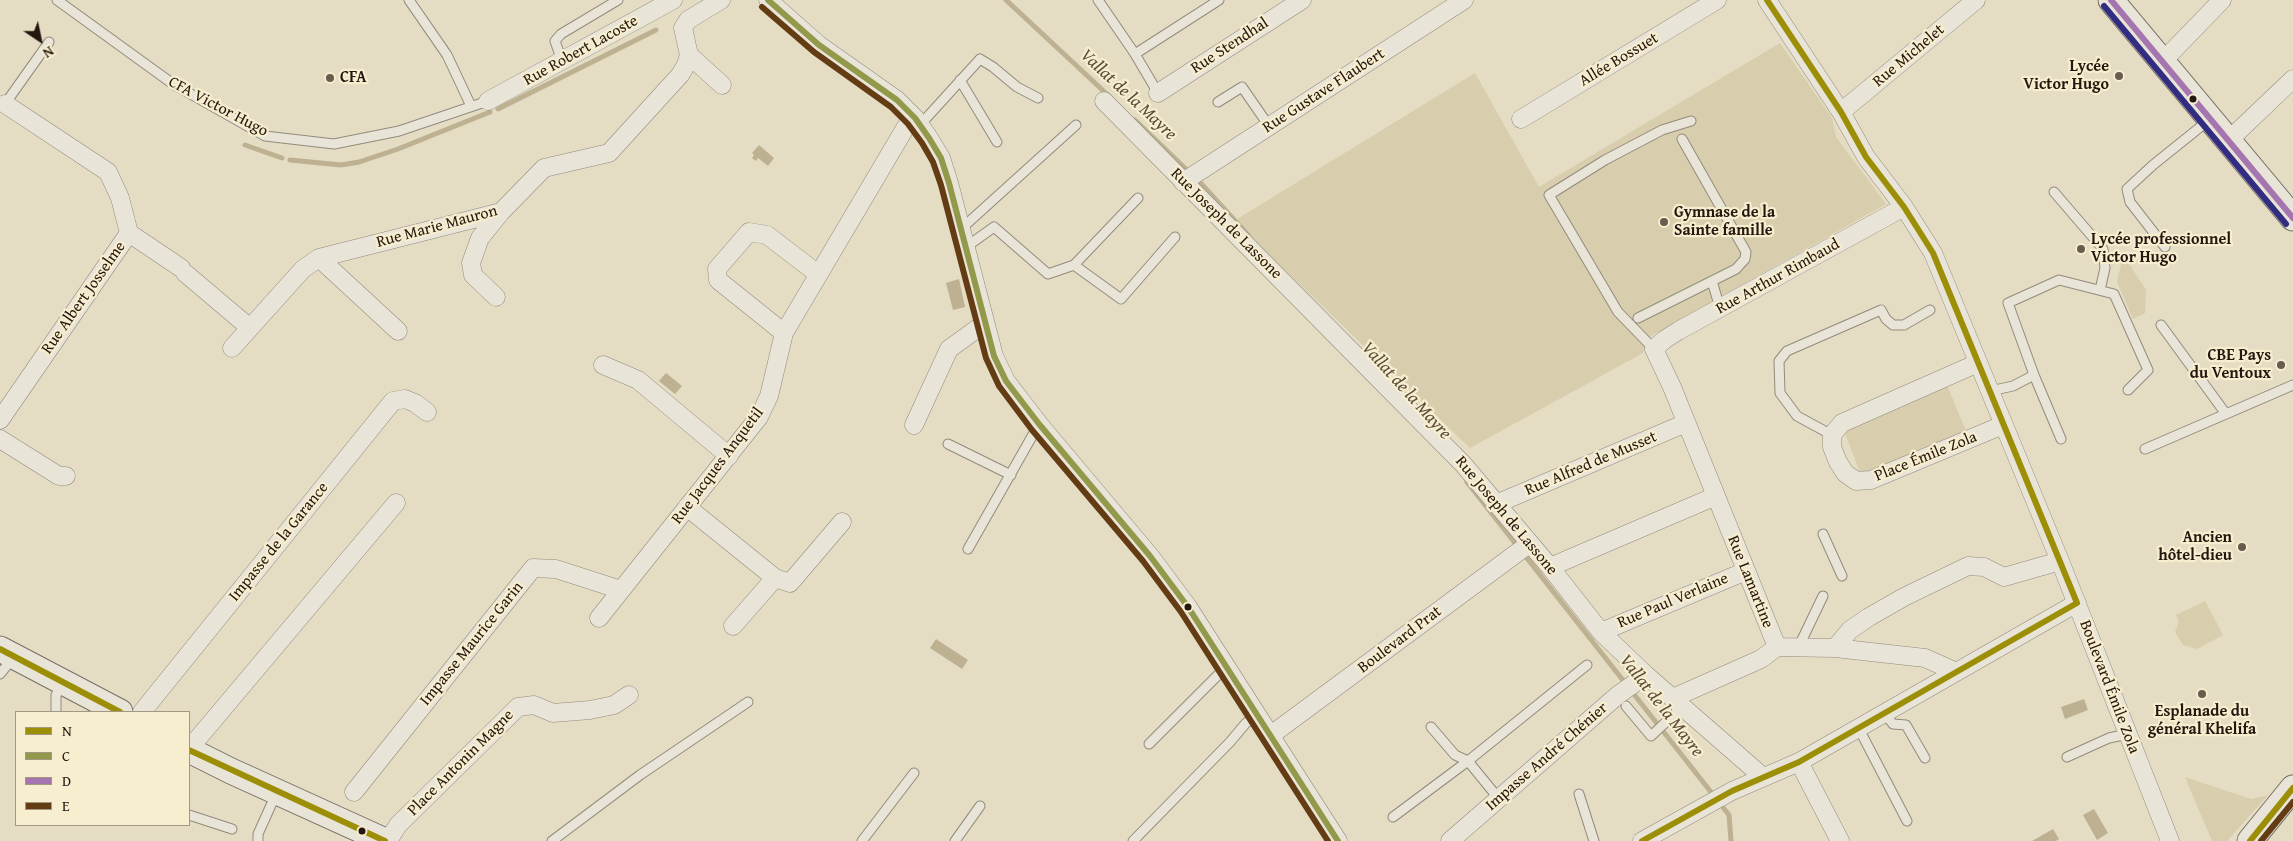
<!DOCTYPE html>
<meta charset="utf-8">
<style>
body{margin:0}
#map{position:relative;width:2293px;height:841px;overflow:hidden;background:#e4dcc3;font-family:"Gentium Book Plus",serif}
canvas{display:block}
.legend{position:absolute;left:15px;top:711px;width:175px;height:115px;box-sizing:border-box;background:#f7edcf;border:1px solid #a39782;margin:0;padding:6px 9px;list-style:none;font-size:15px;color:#24170f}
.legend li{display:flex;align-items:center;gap:10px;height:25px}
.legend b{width:25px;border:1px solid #a39782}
.north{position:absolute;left:15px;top:15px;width:50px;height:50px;-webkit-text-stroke:4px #f7edcf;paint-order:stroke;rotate:146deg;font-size:14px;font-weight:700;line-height:20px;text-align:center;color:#24170f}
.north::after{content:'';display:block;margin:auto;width:18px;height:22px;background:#24170f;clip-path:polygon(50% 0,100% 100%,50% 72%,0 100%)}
</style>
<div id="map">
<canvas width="2293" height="841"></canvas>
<ul class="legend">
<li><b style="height:6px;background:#9c8f07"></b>N</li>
<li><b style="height:6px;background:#93994a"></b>C</li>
<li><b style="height:6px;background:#a475ae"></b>D</li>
<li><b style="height:6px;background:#643c13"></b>E</li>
</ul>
<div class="north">N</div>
</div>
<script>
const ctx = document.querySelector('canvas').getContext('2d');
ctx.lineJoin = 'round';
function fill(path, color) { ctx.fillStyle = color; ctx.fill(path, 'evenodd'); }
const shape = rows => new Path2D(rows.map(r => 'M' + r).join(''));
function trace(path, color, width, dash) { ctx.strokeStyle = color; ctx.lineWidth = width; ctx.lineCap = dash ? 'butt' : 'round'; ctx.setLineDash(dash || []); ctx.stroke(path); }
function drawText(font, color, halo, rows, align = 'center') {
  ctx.font = font + ' "Gentium Book Plus",serif'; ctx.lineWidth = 4.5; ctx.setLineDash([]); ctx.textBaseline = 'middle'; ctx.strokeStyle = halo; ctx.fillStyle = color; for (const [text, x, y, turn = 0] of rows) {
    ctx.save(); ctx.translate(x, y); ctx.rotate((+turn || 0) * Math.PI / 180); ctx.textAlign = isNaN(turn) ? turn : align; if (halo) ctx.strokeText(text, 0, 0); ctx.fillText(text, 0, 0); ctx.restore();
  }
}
const green = shape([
 [1780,43,1832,118,1836,137,1886,204,1651,336,1643,353,1470,448,1234,221,1475,73,1539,187],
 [2124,256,2146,290,2145,313,2133,319,2117,282,2121,265,2117,261],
 [1947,385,1966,431,1861,475,1843,428],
 [2205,601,2223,635,2197,649,2183,645,2175,632,2179,622,2176,615],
 [2185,777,2251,799,2268,795,2227,841,2212,841]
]);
const water = shape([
 [759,145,774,158,768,166,758,158,756,161,752,158,754,155,752,153],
 [959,279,965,307,953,310,946,283],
 [666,373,682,386,675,394,659,381],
 [936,639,968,660,962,669,930,648],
 [2084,699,2088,710,2065,719,2061,707],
 [2094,809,2108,833,2097,840,2083,815],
 [2053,829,2059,839,2056,841,2032,841]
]);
const stream = shape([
 [1006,0,1110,97],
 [498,109,656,30],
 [1135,120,1190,173],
 [245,145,282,158],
 [290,160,341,165,359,162,398,149,490,112],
 [1196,178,1248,235],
 [1467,482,1729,815,1731,841]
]);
const lane = shape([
 [57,0,173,84,265,136,334,144,399,131,488,101],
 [409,0,447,55,471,106],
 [1098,0,1135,54],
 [562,61,555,41,561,34,618,0],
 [960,80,997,142],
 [1158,93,1135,54,1219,0],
 [1218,102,1242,87,1269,126],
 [5,104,49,42],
 [920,125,980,59,993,67,1017,87,1038,98],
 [1682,139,1746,252,1745,259,1736,269,1712,281,1717,298,1723,307],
 [2054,192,2103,249,2105,268,2100,290],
 [961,229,1076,125],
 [966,247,994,227,1048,274,1074,265,1138,198],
 [2165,247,2130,202,2127,189,2153,165,2209,120],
 [1074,265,1121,299,1175,237],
 [1638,318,1712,281],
 [2161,325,2226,414],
 [1654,349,1618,312,1549,195,1605,160,1662,130,1691,121],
 [2034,375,2061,439],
 [1990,391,2013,386,2034,375,2008,303,2059,280,2114,294,2148,370,2128,390],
 [1832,435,1797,416,1780,393,1779,361,1787,351,1881,310,1886,319,1893,325,1904,325,1930,310],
 [948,444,1011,475],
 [2145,449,2293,385],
 [1823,534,1842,576],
 [968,549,1039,424],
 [1799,646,1823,596],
 [0,674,13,658],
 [1626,706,1651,736,1683,706],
 [56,712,56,695,63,682],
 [1884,713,1893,724,1906,725,1925,758],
 [1858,727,1907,821],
 [1149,744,1227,666],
 [2067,757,2109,738,2128,734],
 [1579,794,1594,841],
 [1499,799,1468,761,1587,665],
 [189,815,232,829],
 [1393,817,1468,761,1455,755,1431,727],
 [258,841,258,834,276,794],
 [552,841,640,775,748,702],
 [862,841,914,773],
 [955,841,980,806],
 [1133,841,1230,742,1246,723,1258,715]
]);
const street = shape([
 [768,0,819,45,897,100,915,118,929,138,941,158,949,183,994,356,1006,381,1039,424,1150,556,1188,607,1338,841],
 [1767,0,1841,112,1866,157,1904,207,1933,253,2060,561,2170,841],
 [689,55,722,85],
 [2163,61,2222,0],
 [1158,93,1302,0],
 [488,101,673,0],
 [1104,101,1463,464,1550,567,1601,632,1646,675,1763,777],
 [1841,112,1976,0],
 [1521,119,1717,0],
 [2229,140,2293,79],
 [1183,182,1464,0],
 [1904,207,1678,331,1664,340,1654,349,1672,387,1777,647,1835,648,1925,658,1954,671],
 [129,233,181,268],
 [319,258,398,331],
 [185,273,250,328],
 [496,297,473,275,471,263,480,238,501,212],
 [784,333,718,280,717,269,749,232,767,235,818,274],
 [232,348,303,269,319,258,501,212,544,168,609,153,680,75,686,65,689,55,683,28,688,20,721,0],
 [1978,363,1842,423,1832,435,1832,447,1838,462,1845,473,1856,481,1871,480,2003,425],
 [603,365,638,380,729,456],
 [0,420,129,233,120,198,108,172,5,104],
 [914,425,949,349,985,323],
 [0,439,59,476,66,476],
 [1496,504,1686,423],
 [687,507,775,578,790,583,842,522],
 [1550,567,1716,496],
 [599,618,759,417,769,396,784,333,907,125,915,118],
 [733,626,775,578],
 [1601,632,1746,571],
 [1835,648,1850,630,1869,617,1904,597,1968,566,1984,567,2004,577,2060,561],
 [1673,698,1761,659,1777,647],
 [142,712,393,401,405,399,415,403,427,412],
 [1271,735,1529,544],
 [189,749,396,503],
 [1799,762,1840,841],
 [354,792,533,568,556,569,621,590],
 [388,841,398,825,518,707,534,705,553,713,590,710,614,705,629,695],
 [1450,841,1618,695,1646,675],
 [1642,841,1732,791,1799,762,2077,603]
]);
const secondary = shape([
 [2111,0,2293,218],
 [0,649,120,712],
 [189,750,231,771,385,841],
 [2250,841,2293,788]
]);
const bus1 = shape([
 [1767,0,1841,112,1866,157,1904,207,1933,253,2077,603],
 [0,649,120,712],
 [189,750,385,841],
 [1642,841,1732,791,1799,762,2077,603],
 [2250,841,2293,788]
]);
const bus2 = shape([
 [768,0,819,45,897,100,915,118,929,138,941,158,949,183,994,356,1006,381,1039,424,1150,556,1188,607,1338,841]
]);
const bus3 = shape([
 [2111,0,2293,218]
]);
const bus4 = shape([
 [762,7,814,52,891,107,908,124,922,143,933,162,941,185,986,358,999,386,1032,430,1143,561,1181,612,1328,841],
 [2261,841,2293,802]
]);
const bus5 = shape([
 [2104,6,2286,224]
]);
const markers = [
 [2119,76,5,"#675c4e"],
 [330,78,5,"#675c4e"],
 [2193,99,4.5,"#24170f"],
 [1664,222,5,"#675c4e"],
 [2081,249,5,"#675c4e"],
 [2281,365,5,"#675c4e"],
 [2242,547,5,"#675c4e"],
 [1188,607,4.5,"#24170f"],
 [2202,694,5,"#675c4e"],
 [362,831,4.5,"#24170f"]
];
const streetNames = [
 ["Rue Stendhal",1230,46,-33],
 ["Rue Robert Lacoste",581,51,-29],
 ["Rue Michelet",1909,56,-40],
 ["Allée Bossuet",1619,60,-31],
 ["Rue Gustave Flaubert",1324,91,-33],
 ["CFA Victor Hugo",218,107,28],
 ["Rue Joseph de Lassone",1226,224,45],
 ["Rue Marie Mauron",437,227,-15],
 ["Rue Arthur Rimbaud",1778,277,-29],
 ["Rue Albert Josselme",84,298,-55],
 ["Place Émile Zola",1926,457,-22],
 ["Rue Alfred de Musset",1591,464,-23],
 ["Rue Jacques Anquetil",718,466,-53],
 ["Rue Joseph de Lassone",1506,516,50],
 ["Impasse de la Garance",279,542,-51],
 ["Rue Lamartine",1750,582,68],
 ["Rue Paul Verlaine",1673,601,-23],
 ["Boulevard Prat",1400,640,-37],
 ["Impasse Maurice Garin",472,644,-51],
 ["Boulevard Émile Zola",2109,687,69],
 ["Impasse André Chénier",1547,757,-41],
 ["Place Antonin Magne",461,763,-45]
];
const poiNames = [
 ["Lycée",2109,67],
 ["Victor Hugo",2109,85],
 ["CFA",340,78,"left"],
 ["Gymnase de la",1674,213,"left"],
 ["Sainte famille",1674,231,"left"],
 ["Lycée professionnel",2091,240,"left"],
 ["Victor Hugo",2091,258,"left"],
 ["CBE Pays",2271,356],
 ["du Ventoux",2271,374],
 ["Ancien",2232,538],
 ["hôtel-dieu",2232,556],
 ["Esplanade du",2202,712,"center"],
 ["général Khelifa",2202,730,"center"]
];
const waterNames = [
 ["Vallat de la Mayre",1128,95,43],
 ["Vallat de la Mayre",1406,391,48],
 ["Vallat de la Mayre",1661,706,52]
];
fill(green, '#d8cdac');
fill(water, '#bdb192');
trace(stream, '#bdb192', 5);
trace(lane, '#928b7c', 11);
trace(street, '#928b7c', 19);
trace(secondary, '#777164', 27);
trace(lane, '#e9e4d8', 9);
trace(street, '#e9e4d8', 18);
trace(secondary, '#e9e4d8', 25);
trace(bus1, '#9c8f07', 6);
trace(bus2, '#93994a', 6);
trace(bus3, '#a475ae', 6);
trace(bus4, '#643c13', 6);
trace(bus5, '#322d81', 6);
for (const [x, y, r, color] of markers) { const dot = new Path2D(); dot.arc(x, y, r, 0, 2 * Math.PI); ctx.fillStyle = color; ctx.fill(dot); trace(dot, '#f7edcf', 2); }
drawText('16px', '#24170f', '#f7edcf', streetNames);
drawText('bold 16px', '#24170f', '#f7edcf', poiNames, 'right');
drawText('italic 18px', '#5a4d3b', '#f7edcf', waterNames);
</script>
